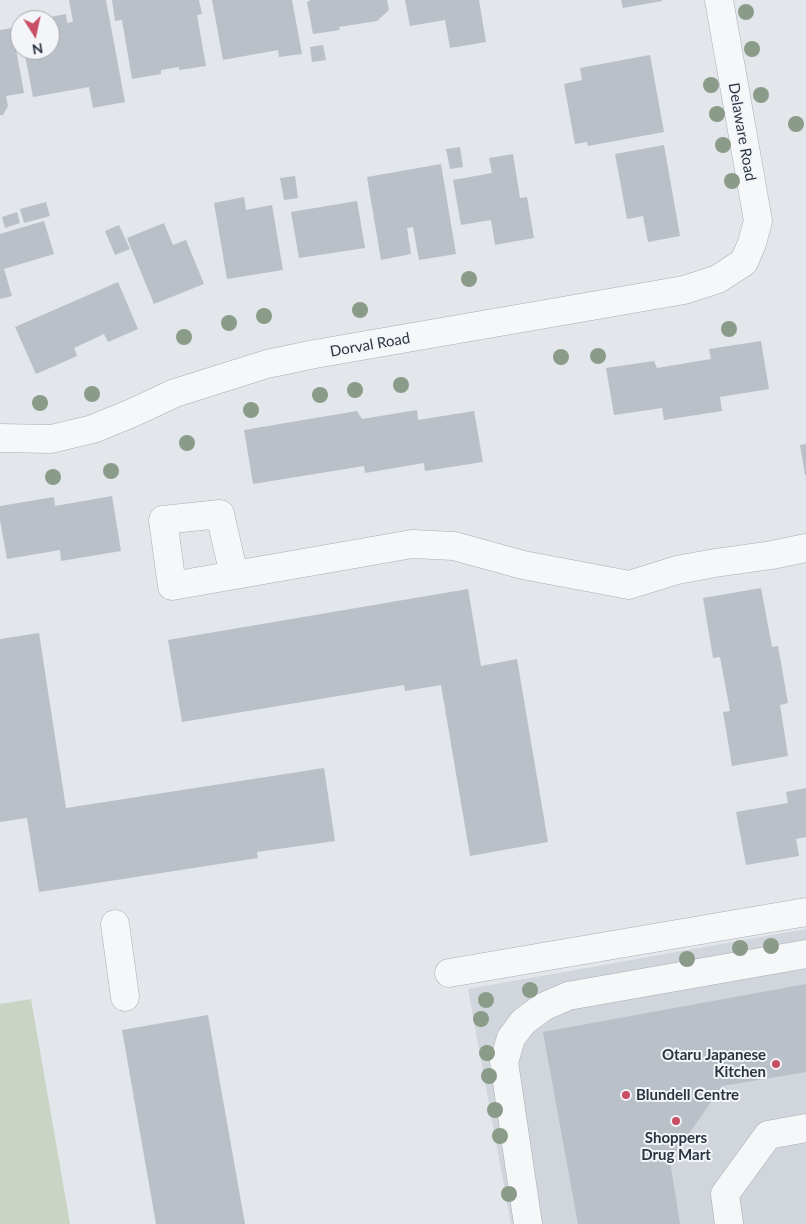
<!DOCTYPE html>
<style>
body{margin:0}
#map{position:relative;width:806px;height:1224px;overflow:hidden;background:#e3e6ea;font-family:Lato,sans-serif}
canvas{display:block}
.north{position:absolute;left:10px;top:10px;width:50px;height:50px;box-sizing:border-box;background:#f3f5f8;border:1px solid #a3a8af;border-radius:50%;rotate:170deg;font-size:14px;font-weight:700;line-height:20px;text-align:center;color:#2b3542}
.north::after{content:'';display:block;margin:auto;width:18px;height:22px;background:#c94f66;clip-path:polygon(50% 0,100% 100%,50% 72%,0 100%)}
</style>
<div id="map">
<canvas width="806" height="1224"></canvas>
<div class="north">N</div>
</div>
<script>
const ctx = document.querySelector('canvas').getContext('2d');
ctx.lineJoin = 'round';
function fill(path, color) { ctx.fillStyle = color; ctx.fill(path, 'evenodd'); }
const shape = rows => new Path2D(rows.map(r => 'M' + r).join(''));
function trace(path, color, width, dash) { ctx.strokeStyle = color; ctx.lineWidth = width; ctx.lineCap = dash ? 'butt' : 'round'; ctx.setLineDash(dash || []); ctx.stroke(path); }
function drawText(font, color, halo, rows, align = 'center') {
  ctx.font = font + ' Lato,sans-serif'; ctx.lineWidth = 4; ctx.setLineDash([]); ctx.textBaseline = 'middle'; ctx.strokeStyle = halo; ctx.fillStyle = color; for (const [text, x, y, turn = 0] of rows) {
    ctx.save(); ctx.translate(x, y); ctx.rotate((+turn || 0) * Math.PI / 180); ctx.textAlign = isNaN(turn) ? turn : align; if (halo) ctx.strokeText(text, 0, 0); ctx.fillText(text, 0, 0); ctx.restore();
  }
}
const built = shape([
 [806,929,806,1224,511,1224,468,989]
]);
const green = shape([
 [31,999,70,1224,0,1224,0,1004]
]);
const building = shape([
 [69,0,106,0,125,102,93,108,89,87,33,97,24,50,50,50,50,20,39,19,66,14,67,23,73,22],
 [112,0,199,0,202,14,197,15,206,66,179,70,179,67,161,70,161,74,132,79,122,20,115,21],
 [212,0,292,0,302,54,279,57,278,50,223,60],
 [311,0,387,0,389,10,377,21,339,27,340,30,313,34,307,2],
 [405,0,479,0,486,42,450,48,445,20,410,26],
 [621,0,662,0,662,1,623,8],
 [12,28,24,93,6,96,8,106,3,115,0,115,0,30],
 [323,45,326,60,312,62,310,47],
 [650,55,664,132,588,146,587,142,575,144,564,84,582,80,580,68],
 [664,145,680,236,648,242,643,216,627,219,615,154],
 [460,147,463,167,450,169,446,149],
 [513,154,520,198,527,197,534,238,495,245,491,220,461,225,453,180,492,173,489,158],
 [441,164,456,254,419,260,413,227,407,228,411,254,381,260,367,177],
 [295,176,298,198,284,200,280,178],
 [244,197,246,210,272,205,283,270,227,279,214,203],
 [357,201,365,248,299,258,291,212],
 [46,202,50,216,24,223,20,209],
 [17,212,20,223,5,228,2,217],
 [44,221,54,254,4,269,12,296,0,299,0,234],
 [164,223,173,245,186,240,204,284,154,304,127,238],
 [119,225,130,249,115,255,105,231],
 [118,282,138,329,108,342,104,334,74,348,77,356,36,374,15,327],
 [761,341,769,389,720,397,722,411,664,420,662,408,614,415,606,368,654,361,657,368,711,359,709,349],
 [417,410,418,420,474,411,483,462,425,471,424,463,365,473,364,466,253,484,244,430,357,411,362,419],
 [806,444,806,475,805,475,800,445],
 [112,496,121,551,61,561,60,550,7,559,0,520,0,506,54,497,55,506],
 [761,588,772,647,778,646,788,703,780,705,788,756,732,766,723,712,730,711,720,657,713,658,703,598],
 [468,589,481,666,517,659,548,842,470,856,441,685,405,691,404,685,182,722,168,640],
 [39,633,66,808,324,768,335,841,257,852,258,858,39,892,27,818,0,822,0,639],
 [806,788,806,837,796,839,799,856,746,865,736,812,788,803,786,792],
 [806,984,806,1072,722,1086,670,1161,680,1224,578,1224,543,1032],
 [208,1015,245,1224,156,1224,122,1030]
]);
const minor = shape([
 [0,438,51,439,93,429,132,413,175,393,267,364,315,354,684,290,718,279,744,262,752,243,758,221,719,0],
 [234,575,220,514,163,520,172,586,412,544,454,546,523,565,629,585,677,570,715,563,772,555,806,548],
 [115,924,125,997],
 [449,973,806,912],
 [528,1224,504,1062,511,1038,523,1022,543,1007,568,996,806,954],
 [729,1224,725,1194,768,1135,806,1128]
]);
const trees = [
 [746,12],
 [752,49],
 [711,85],
 [761,95],
 [717,114],
 [796,124],
 [723,145],
 [732,181],
 [469,279],
 [360,310],
 [264,316],
 [229,323],
 [729,329],
 [184,337],
 [598,356],
 [561,357],
 [401,385],
 [355,390],
 [92,394],
 [320,395],
 [40,403],
 [251,410],
 [187,443],
 [111,471],
 [53,477],
 [771,946],
 [740,948],
 [687,959],
 [530,990],
 [486,1000],
 [481,1019],
 [487,1053],
 [489,1076],
 [495,1110],
 [500,1136],
 [509,1194]
];
const markers = [
 [776,1064,5,"#c94f66"],
 [626,1095,5,"#c94f66"],
 [676,1121,5,"#c94f66"]
];
const streetNames = [
 ["Delaware Road",742,132,80],
 ["Dorval Road",370,345,-10]
];
const poiNames = [
 ["Otaru Japanese",766,1055],
 ["Kitchen",766,1072],
 ["Blundell Centre",636,1095,"left"],
 ["Shoppers",676,1138,"center"],
 ["Drug Mart",676,1155,"center"]
];
fill(built, '#d1d5dc');
fill(green, '#c9d4c5');
fill(building, '#bac0c7');
trace(minor, '#a8adb4', 29);
trace(minor, '#f6f7f9', 28);
ctx.fillStyle = '#8a9b89';
for (const [x, y] of trees) { ctx.beginPath(); ctx.arc(x, y, 8, 0, 2 * Math.PI); ctx.fill(); }
for (const [x, y, r, color] of markers) { const dot = new Path2D(); dot.arc(x, y, r, 0, 2 * Math.PI); ctx.fillStyle = color; ctx.fill(dot); trace(dot, '#f3f5f8', 2); }
drawText('15px', '#2b3542', '#f3f5f8', streetNames);
drawText('bold 15px', '#2b3542', '#f3f5f8', poiNames, 'right');
</script>
